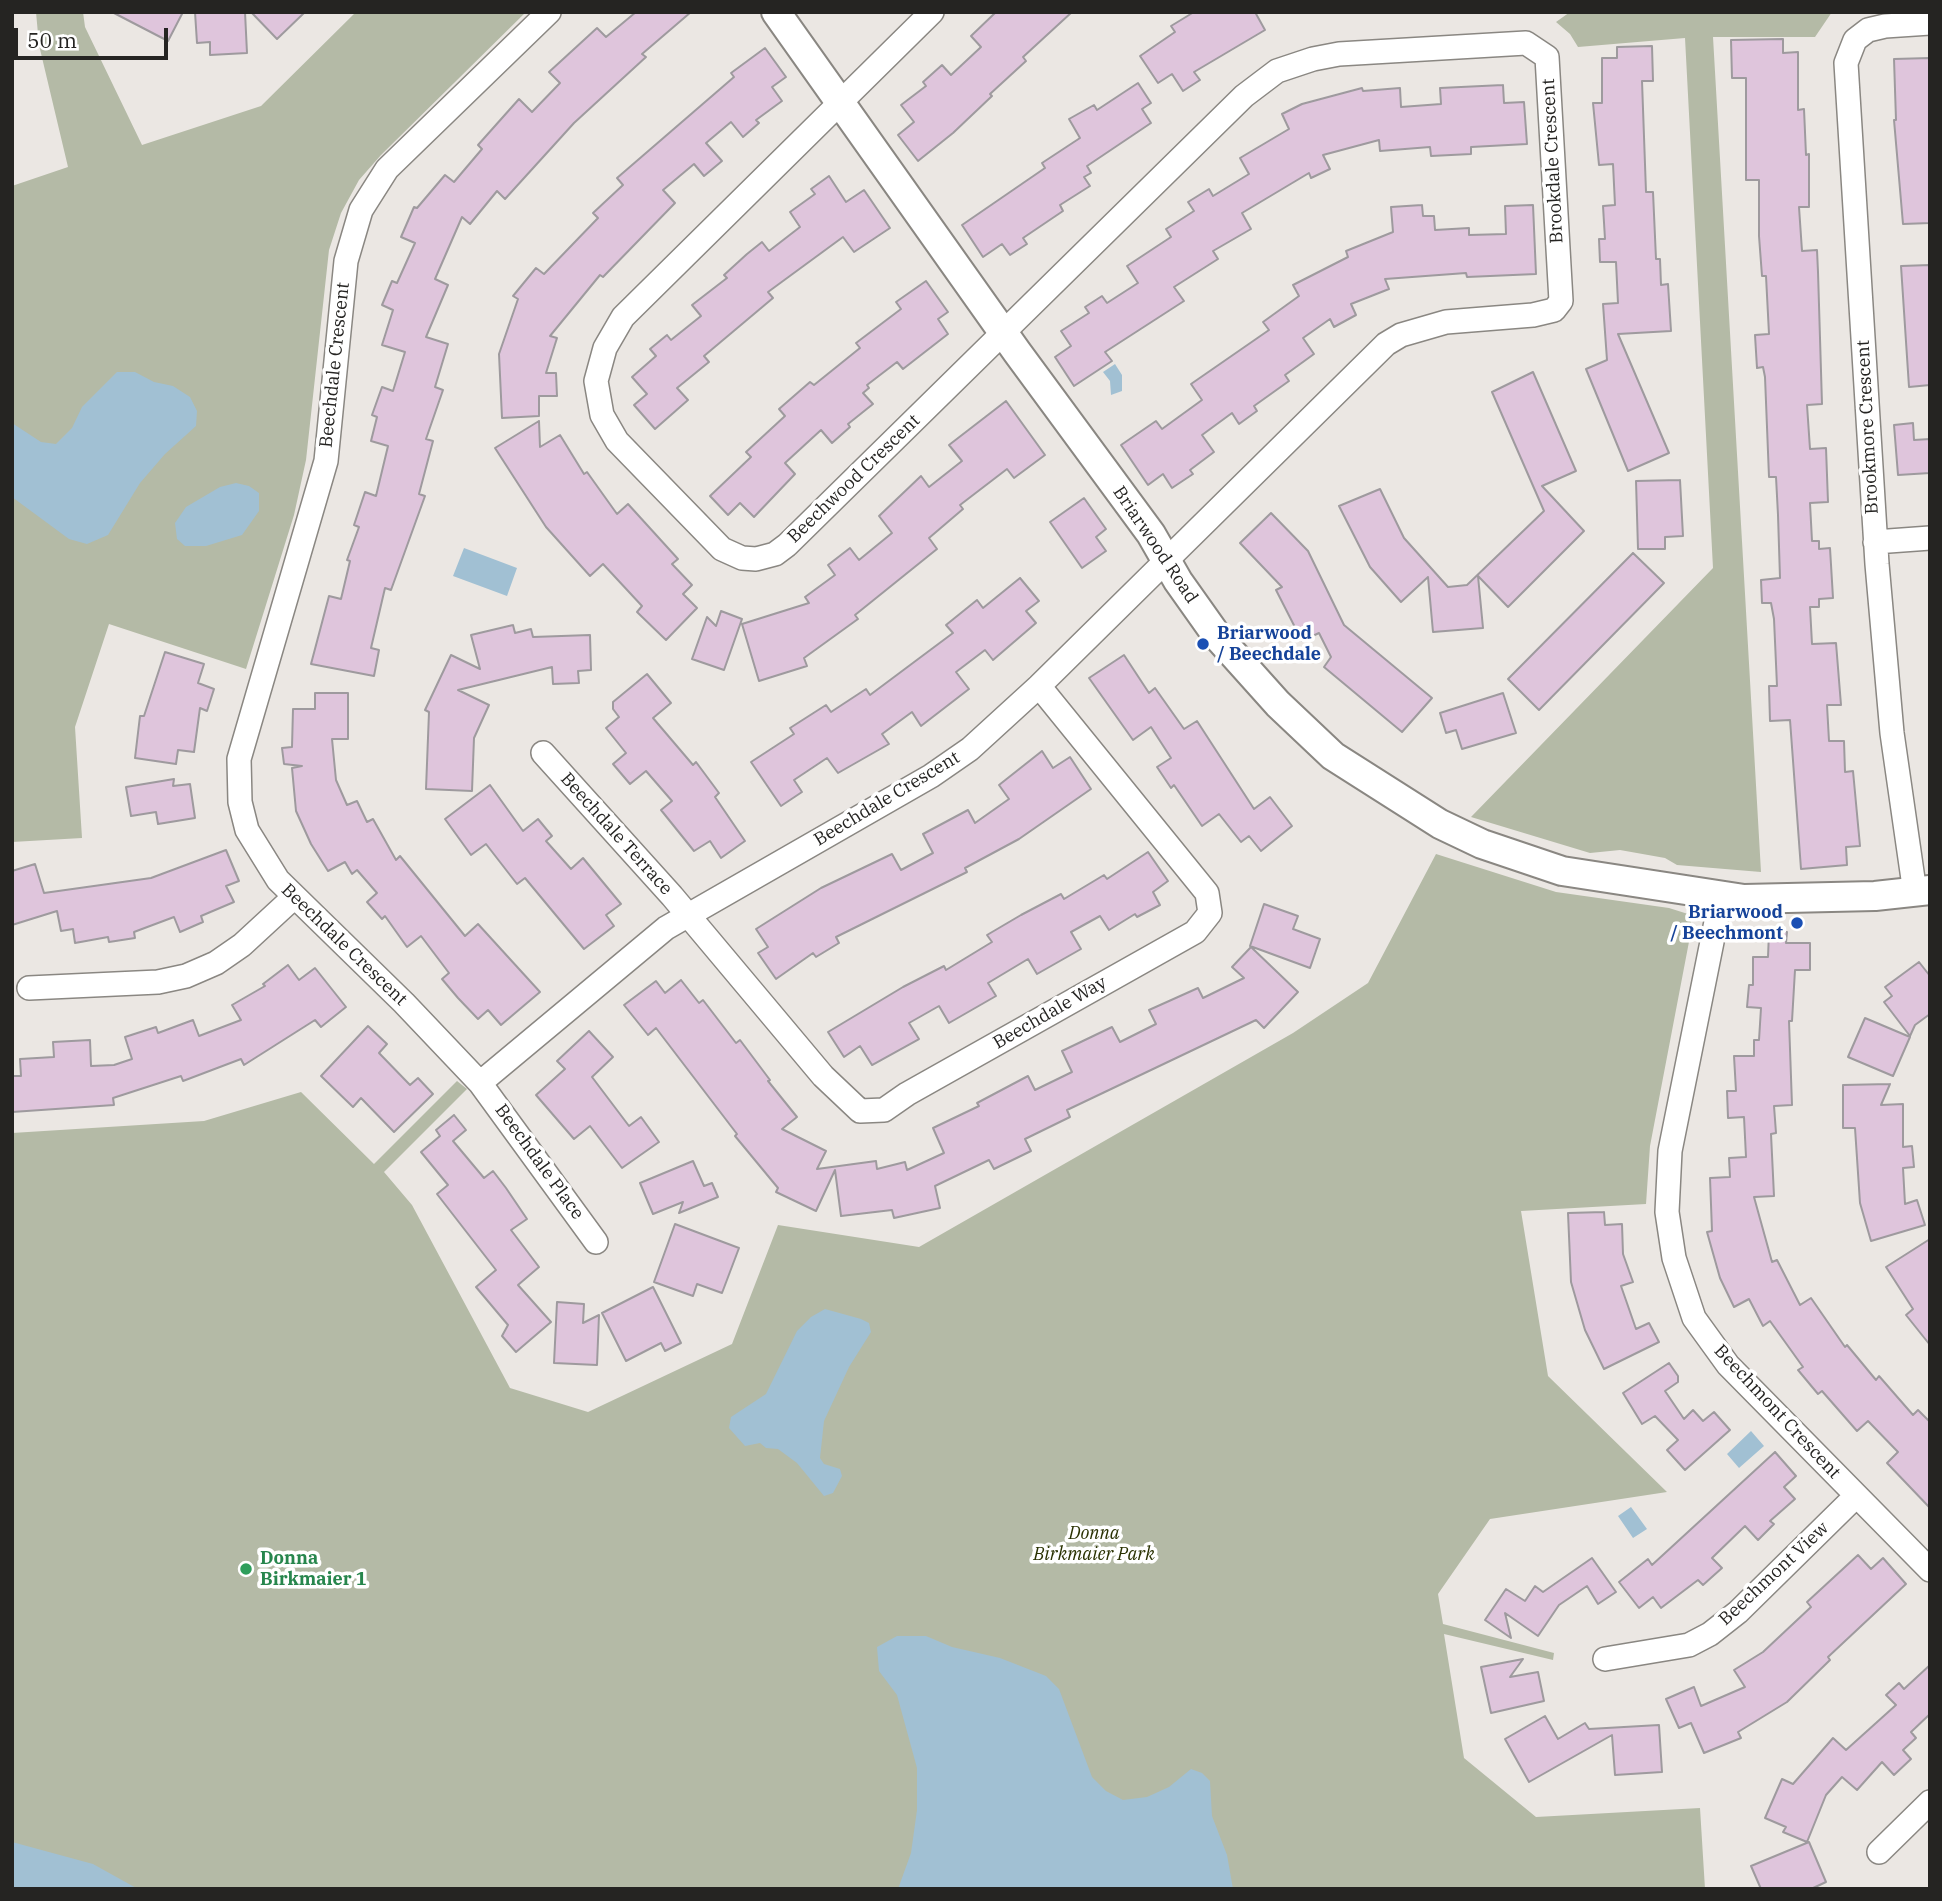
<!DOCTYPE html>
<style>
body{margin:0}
#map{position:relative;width:1942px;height:1901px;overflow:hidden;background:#ebe7e3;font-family:"IBM Plex Serif",serif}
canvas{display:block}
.frame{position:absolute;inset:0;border:14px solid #252422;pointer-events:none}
.scale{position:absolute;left:14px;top:28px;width:154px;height:32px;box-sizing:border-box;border:4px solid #252422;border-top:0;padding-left:9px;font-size:21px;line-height:24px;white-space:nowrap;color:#252422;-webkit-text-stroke:5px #fff;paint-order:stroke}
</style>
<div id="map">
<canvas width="1942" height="1901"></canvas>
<div class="frame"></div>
<div class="scale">50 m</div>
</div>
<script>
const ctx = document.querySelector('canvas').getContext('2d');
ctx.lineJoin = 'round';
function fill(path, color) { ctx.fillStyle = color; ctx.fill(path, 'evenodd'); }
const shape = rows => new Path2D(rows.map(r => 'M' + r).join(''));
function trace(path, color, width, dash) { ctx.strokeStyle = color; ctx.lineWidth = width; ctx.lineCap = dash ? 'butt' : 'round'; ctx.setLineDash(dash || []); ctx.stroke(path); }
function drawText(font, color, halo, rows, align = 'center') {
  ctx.font = font + ' "IBM Plex Serif",serif'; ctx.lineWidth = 7; ctx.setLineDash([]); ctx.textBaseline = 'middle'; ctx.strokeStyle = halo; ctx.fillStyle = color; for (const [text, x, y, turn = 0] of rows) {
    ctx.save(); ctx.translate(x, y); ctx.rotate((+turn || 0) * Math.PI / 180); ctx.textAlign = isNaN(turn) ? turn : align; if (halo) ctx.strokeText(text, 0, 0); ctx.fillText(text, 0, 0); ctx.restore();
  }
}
const green = shape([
 [36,12,83,12,85,27,142,145,261,106,356,12,526,12,381,155,359,180,341,213,329,250,306,460,294,515,246,669,109,624,75,727,82,838,12,842,12,186,68,167,39,45],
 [1570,12,1832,12,1815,37,1713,37,1761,872,1677,865,1665,858,1620,850,1590,853,1471,817,1713,568,1685,38,1578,47,1570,34,1556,22],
 [1436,854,1556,892,1669,908,1688,914,1692,926,1650,1146,1646,1204,1521,1211,1548,1376,1667,1492,1490,1519,1438,1594,1443,1624,1554,1653,1553,1660,1444,1634,1464,1758,1536,1817,1700,1808,1705,1889,12,1889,12,1133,204,1121,301,1092,374,1164,457,1081,467,1089,384,1172,412,1205,510,1388,588,1412,732,1344,778,1225,919,1247,1293,1033,1368,983]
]);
const water = shape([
 [1115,364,1122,375,1122,391,1111,395,1110,381,1103,372],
 [117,372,135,372,154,382,173,386,190,397,197,411,196,426,165,454,140,483,108,535,87,544,69,539,12,497,12,423,41,442,56,444,72,428,82,407],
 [236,483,249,486,259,493,259,511,242,535,206,546,185,546,177,539,175,523,186,507,220,487],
 [464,548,517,568,507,596,453,576],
 [825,1309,861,1319,869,1323,871,1332,849,1367,824,1421,820,1458,824,1464,840,1469,842,1476,833,1493,824,1496,797,1463,778,1449,766,1448,760,1443,745,1446,729,1428,731,1417,766,1394,797,1331,811,1317],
 [1751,1431,1764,1446,1739,1468,1727,1454],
 [1631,1507,1647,1529,1633,1538,1618,1516],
 [897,1636,926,1636,952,1647,1000,1658,1046,1676,1059,1689,1092,1777,1106,1791,1123,1800,1147,1797,1169,1787,1191,1769,1202,1773,1210,1781,1212,1816,1227,1855,1233,1889,898,1889,911,1853,917,1810,917,1768,897,1695,879,1671,877,1647],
 [12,1842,93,1864,138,1889,12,1889]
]);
const building = shape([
 [112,12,183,12,168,41,112,12],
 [195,12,245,12,247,53,210,55,210,42,197,43,195,12],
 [251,12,305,12,277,39,251,12],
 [636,12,691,12,642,54,646,57,574,123,505,199,497,191,470,224,462,217,435,279,448,285,426,337,448,344,435,387,443,390,426,439,433,441,419,494,425,496,391,590,385,588,371,648,379,650,374,676,311,664,329,596,341,599,350,561,347,560,359,527,354,525,365,492,376,496,388,446,371,441,377,417,372,415,382,387,393,391,405,352,382,345,393,310,382,305,392,281,397,283,415,243,401,237,414,207,417,208,445,175,454,182,482,149,478,145,519,99,532,112,560,83,549,72,597,28,606,37,636,12],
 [996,12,1072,12,1023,57,1026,61,990,94,992,96,953,133,918,161,898,135,914,122,901,105,926,86,923,82,942,65,951,75,981,47,971,36,996,12],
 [1194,12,1255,12,1265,30,1194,72,1200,80,1183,91,1172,74,1158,83,1140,56,1175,32,1171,26,1194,12],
 [1783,39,1783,53,1798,52,1798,110,1804,109,1806,155,1809,154,1809,207,1799,207,1802,251,1817,250,1818,272,1822,404,1807,405,1810,449,1826,448,1828,502,1810,503,1812,541,1819,541,1819,549,1830,548,1833,598,1819,599,1819,607,1810,607,1812,644,1836,643,1841,705,1827,705,1829,741,1844,741,1845,772,1853,771,1860,846,1846,847,1847,865,1801,869,1790,720,1770,721,1769,686,1777,686,1774,619,1771,603,1762,603,1761,580,1780,578,1778,515,1776,477,1769,477,1765,377,1763,367,1757,368,1755,335,1769,334,1766,276,1762,276,1759,236,1759,180,1746,180,1746,78,1732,78,1731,40,1783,39],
 [1652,46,1653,81,1642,81,1646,192,1653,192,1656,259,1660,259,1661,285,1668,284,1671,331,1618,334,1669,453,1628,471,1586,369,1607,360,1603,304,1618,303,1616,262,1600,262,1599,239,1605,239,1603,206,1615,205,1613,164,1599,165,1593,103,1602,103,1602,58,1617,58,1617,47,1652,46],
 [765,48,786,77,772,87,782,101,756,120,759,123,743,137,731,122,706,143,722,161,704,176,694,164,663,190,675,203,603,277,600,275,550,336,557,338,546,373,556,373,557,396,539,396,539,416,502,418,499,354,518,299,513,296,536,268,544,274,598,218,593,213,623,185,617,178,734,77,731,73,765,48],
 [1930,58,1930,223,1903,224,1894,120,1896,120,1894,59,1930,58],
 [1138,83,1151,103,1142,109,1151,123,1087,166,1091,173,1084,177,1090,186,1060,205,1063,211,1023,238,1027,244,1010,255,1002,244,983,257,962,225,1045,168,1042,163,1080,138,1069,119,1094,105,1097,110,1138,83],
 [1503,85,1504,103,1524,102,1527,144,1471,147,1471,154,1431,156,1430,147,1380,151,1379,140,1323,155,1330,169,1311,178,1309,173,1242,213,1251,229,1213,251,1218,259,1174,287,1184,301,1105,352,1112,361,1074,386,1055,357,1071,346,1061,331,1089,313,1085,307,1102,296,1107,303,1138,283,1127,266,1171,237,1166,229,1194,211,1188,202,1209,189,1213,196,1249,174,1240,158,1289,129,1282,114,1302,104,1362,88,1363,91,1400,88,1401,107,1441,104,1440,88,1503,85],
 [829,176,846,202,864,190,890,228,854,252,843,237,768,292,773,298,704,356,709,362,677,388,688,400,655,429,634,405,647,394,632,377,656,356,650,349,667,335,671,340,701,316,692,305,727,278,724,275,747,254,762,242,769,251,800,227,790,212,815,194,811,189,829,176],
 [1422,205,1423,216,1434,216,1435,230,1469,228,1469,235,1506,234,1505,206,1533,205,1536,274,1467,277,1466,273,1385,279,1389,289,1351,304,1356,315,1334,327,1330,319,1303,338,1314,354,1285,375,1289,381,1254,406,1257,411,1239,424,1232,413,1202,435,1214,452,1190,470,1193,474,1172,488,1163,474,1148,485,1121,445,1156,421,1162,429,1202,400,1191,384,1269,330,1263,322,1299,296,1293,285,1348,257,1346,251,1393,232,1391,207,1422,205],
 [1930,265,1930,385,1909,387,1901,266,1930,265],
 [926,281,948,312,938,319,948,334,903,369,897,362,867,385,869,388,863,393,873,404,848,424,850,427,832,443,821,430,785,463,795,474,754,517,740,503,728,515,710,496,751,457,746,452,785,416,779,409,810,382,814,385,860,348,856,343,901,309,896,302,926,281],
 [1533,372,1576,471,1542,486,1584,531,1508,607,1478,576,1483,628,1433,632,1428,577,1401,602,1370,567,1339,506,1380,489,1404,538,1448,587,1467,585,1544,511,1492,392,1533,372],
 [1006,401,1045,455,1014,478,1007,469,960,505,963,509,929,538,937,549,855,615,858,619,804,658,807,666,759,681,742,624,809,603,805,597,835,575,828,565,850,548,859,560,892,533,879,516,921,476,929,487,962,461,949,445,1006,401],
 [539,421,540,447,560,435,584,474,587,472,617,514,628,504,678,559,672,564,692,585,683,594,697,608,666,640,637,612,642,606,603,564,590,576,546,527,495,448,539,421],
 [1913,423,1914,440,1930,439,1930,473,1898,475,1894,425,1913,423],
 [1680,480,1683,536,1665,537,1665,549,1638,549,1636,481,1680,480],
 [1084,498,1106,529,1096,537,1106,551,1082,568,1050,522,1084,498],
 [1271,513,1308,551,1344,625,1432,698,1402,732,1324,667,1331,657,1319,633,1302,641,1276,590,1282,587,1240,543,1271,513],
 [1633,553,1664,583,1539,710,1508,679,1633,553],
 [1020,578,1039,601,1026,611,1036,623,993,660,985,650,956,672,969,689,921,726,912,712,882,734,889,744,838,773,827,758,794,780,802,792,781,806,751,762,794,734,790,728,826,705,831,712,866,689,870,695,953,633,946,625,977,600,983,608,1020,578],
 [721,611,742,619,724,670,692,659,707,617,716,626,721,611],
 [513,625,515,633,531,629,533,637,590,635,591,670,578,671,579,683,553,684,552,667,458,690,489,705,474,738,472,791,426,789,429,712,425,710,451,655,480,669,471,635,513,625],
 [165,652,204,664,198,683,214,689,207,711,200,708,194,752,178,750,176,764,135,758,140,716,144,716,165,652],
 [1124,655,1149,693,1155,688,1184,729,1197,721,1254,809,1270,797,1292,826,1261,851,1249,836,1241,842,1219,814,1202,826,1174,785,1171,788,1157,767,1171,758,1151,727,1133,740,1089,678,1124,655],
 [647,674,671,703,653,718,693,765,696,762,719,793,715,797,745,841,721,858,710,841,694,851,661,810,672,801,646,771,630,784,613,764,626,753,606,728,619,717,613,709,613,702,647,674],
 [315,693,348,693,348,739,332,739,336,780,347,805,357,801,367,822,373,819,396,860,400,856,465,936,478,924,540,992,501,1025,488,1010,478,1019,458,998,442,979,449,973,421,936,407,947,385,916,382,919,367,902,377,893,357,870,352,874,345,862,328,871,311,844,296,811,292,768,302,766,284,764,282,748,292,747,293,709,315,709,315,693],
 [1503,693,1516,733,1462,749,1456,730,1446,733,1440,713,1503,693],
 [1042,751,1053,768,1070,757,1091,789,1019,839,965,868,967,872,836,937,839,943,816,957,813,953,776,979,758,953,768,947,756,929,821,888,892,854,901,870,933,853,923,834,968,810,975,823,1009,799,999,785,1042,751],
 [174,779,173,786,190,784,195,818,158,824,156,812,131,816,126,787,174,779],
 [490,785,523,831,538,819,552,836,546,841,571,869,583,858,621,904,606,915,614,926,584,949,525,878,517,884,486,844,471,855,445,819,490,785],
 [226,850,239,881,226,886,234,902,201,916,203,922,180,932,174,917,134,932,135,938,109,942,108,937,75,943,73,929,61,931,57,911,12,925,12,871,35,864,44,893,151,878,226,850],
 [1148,852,1168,881,1153,892,1160,905,1137,917,1135,914,1109,930,1100,916,1071,932,1081,949,1037,974,1028,959,988,983,996,996,949,1023,939,1006,909,1023,919,1039,872,1065,860,1046,844,1057,828,1032,903,987,944,966,946,970,992,942,987,935,1021,915,1061,894,1064,899,1104,875,1107,879,1148,852],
 [1264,904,1298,916,1293,929,1320,939,1310,968,1250,946,1264,904],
 [1769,932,1787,932,1786,943,1810,943,1810,970,1795,970,1792,1021,1789,1021,1792,1105,1774,1106,1776,1133,1771,1134,1774,1196,1754,1197,1772,1262,1777,1260,1800,1305,1811,1298,1845,1347,1847,1345,1876,1380,1879,1376,1913,1415,1918,1410,1930,1422,1930,1508,1887,1463,1898,1452,1868,1421,1857,1431,1822,1391,1818,1394,1798,1370,1803,1367,1770,1321,1763,1326,1749,1299,1734,1307,1720,1278,1707,1232,1712,1231,1710,1178,1730,1177,1729,1158,1746,1157,1744,1117,1728,1118,1727,1091,1736,1091,1734,1056,1754,1056,1754,1040,1759,1040,1761,1008,1747,1007,1749,985,1753,985,1753,957,1768,957,1769,932],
 [1251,947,1298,992,1264,1028,1256,1020,1067,1110,1070,1117,1025,1139,1031,1151,994,1169,989,1160,935,1186,940,1208,894,1218,892,1210,841,1216,835,1170,816,1211,776,1192,778,1188,735,1136,737,1134,656,1028,648,1035,624,1005,656,981,665,993,681,980,699,1003,703,1000,736,1043,740,1040,770,1080,768,1081,797,1117,782,1129,826,1151,817,1169,876,1161,877,1169,905,1162,907,1170,944,1153,933,1128,979,1106,977,1103,1028,1076,1035,1090,1072,1072,1062,1051,1112,1027,1120,1042,1156,1024,1149,1010,1198,988,1203,998,1244,978,1232,967,1251,947],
 [1919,962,1930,976,1930,1014,1915,1025,1910,1036,1884,1002,1892,996,1885,987,1919,962],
 [288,965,299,980,315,968,346,1007,321,1027,315,1020,244,1065,241,1059,183,1081,181,1076,113,1098,114,1105,12,1112,12,1076,21,1076,20,1059,54,1057,53,1042,90,1040,91,1066,114,1065,132,1059,125,1037,156,1027,158,1033,193,1020,199,1036,241,1020,232,1005,265,986,263,984,288,965],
 [1865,1018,1910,1037,1893,1076,1848,1057,1865,1018],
 [368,1026,387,1044,379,1053,410,1085,418,1078,433,1094,394,1132,361,1098,353,1107,321,1076,368,1026],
 [589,1031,613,1057,592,1077,629,1126,641,1117,659,1142,622,1168,590,1126,574,1139,536,1095,565,1069,557,1061,589,1031],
 [1890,1084,1881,1105,1903,1104,1903,1147,1912,1146,1914,1167,1903,1168,1905,1204,1917,1200,1925,1225,1871,1241,1860,1203,1855,1128,1843,1128,1843,1085,1890,1084],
 [454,1115,466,1130,453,1141,484,1178,493,1171,506,1188,527,1219,511,1230,539,1267,518,1285,551,1322,516,1352,502,1336,508,1325,476,1287,496,1270,437,1194,448,1185,421,1152,440,1136,436,1130,454,1115],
 [693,1161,704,1186,712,1183,718,1197,679,1213,683,1202,653,1214,640,1183,693,1161],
 [1604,1212,1605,1225,1622,1224,1623,1254,1633,1282,1621,1286,1636,1329,1649,1323,1659,1342,1604,1369,1585,1330,1571,1282,1568,1213,1604,1212],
 [675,1224,739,1248,722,1293,697,1284,693,1296,654,1282,675,1224],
 [1930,1239,1930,1345,1906,1315,1913,1309,1886,1267,1930,1239],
 [653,1287,681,1343,665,1351,661,1343,626,1361,602,1313,653,1287],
 [557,1302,584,1304,583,1323,599,1315,597,1365,554,1363,557,1302],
 [1669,1363,1678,1376,1678,1382,1665,1391,1684,1419,1693,1410,1703,1421,1714,1412,1730,1430,1685,1470,1667,1450,1678,1440,1655,1416,1642,1424,1623,1393,1669,1363],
 [1775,1452,1796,1476,1784,1487,1795,1499,1770,1521,1774,1524,1758,1540,1745,1526,1712,1558,1722,1568,1703,1585,1698,1580,1661,1608,1653,1597,1639,1608,1619,1582,1648,1559,1652,1565,1775,1452],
 [1858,1555,1871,1569,1883,1558,1906,1584,1828,1657,1830,1660,1787,1702,1738,1732,1741,1738,1704,1753,1691,1723,1679,1728,1666,1699,1694,1687,1701,1706,1745,1687,1734,1670,1763,1652,1811,1607,1807,1602,1858,1555],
 [1592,1558,1616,1592,1598,1604,1587,1586,1559,1605,1538,1636,1505,1613,1511,1638,1485,1620,1506,1589,1525,1601,1535,1586,1543,1592,1592,1558],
 [1523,1659,1510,1677,1538,1672,1544,1701,1491,1713,1481,1667,1523,1659],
 [1930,1665,1930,1714,1911,1732,1916,1738,1903,1750,1911,1759,1894,1775,1882,1762,1857,1790,1842,1777,1826,1795,1807,1842,1783,1832,1786,1827,1765,1818,1782,1779,1793,1784,1833,1738,1846,1750,1896,1705,1886,1695,1899,1683,1904,1689,1930,1665],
 [1545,1716,1558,1739,1585,1723,1589,1729,1659,1725,1662,1772,1615,1775,1612,1735,1529,1782,1505,1739,1545,1716],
 [1809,1842,1826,1882,1811,1889,1761,1889,1751,1866,1809,1842]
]);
const minor = shape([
 [549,12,387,169,361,210,346,261,326,461,239,759,240,802,247,830,278,880,404,1003,480,1083,666,928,931,776,970,749,1039,686,1386,344,1401,335,1446,322,1533,315,1554,310,1561,301,1547,57,1526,43,1339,54,1313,59,1277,71,1244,96,787,545,775,554,756,559,742,558,722,549,617,441,602,415,596,381,605,348,623,317,932,12],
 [1875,542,1930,538],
 [543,753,672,896,823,1076,860,1111,884,1110,907,1094,1195,932,1210,913,1207,893,1039,686],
 [1915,893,1892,733,1877,564,1846,63,1855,40,1868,30,1885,26,1930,23],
 [1721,897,1670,1151,1667,1212,1674,1258,1694,1318,1728,1365,1930,1570],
 [29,988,158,982,186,976,216,963,242,945,293,898],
 [480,1083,596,1242],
 [1605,1659,1689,1645,1710,1634,1738,1612,1856,1496],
 [1879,1852,1930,1802]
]);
const tertiary = shape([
 [776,12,1017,352,1151,534,1178,581,1217,636,1278,704,1333,756,1440,824,1482,844,1562,871,1744,899,1875,896,1930,890]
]);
const markers = [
 [1203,644,7,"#1a4fb4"],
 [1797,923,7,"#1a4fb4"],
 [246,1569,7,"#2e9e5b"]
];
const streetNames = [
 ["Brookdale Crescent",1553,161,-93],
 ["Beechdale Crescent",335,365,-84],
 ["Brookmore Crescent",1868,427,-93],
 ["Beechwood Crescent",854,479,-44],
 ["Briarwood Road",1155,545,56],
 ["Beechdale Crescent",887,799,-31],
 ["Beechdale Terrace",616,834,48],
 ["Beechdale Crescent",344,945,44],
 ["Beechdale Way",1050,1013,-30],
 ["Beechdale Place",539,1162,54],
 ["Beechmont Crescent",1777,1412,47],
 ["Beechmont View",1774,1574,-43]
];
const transitNames = [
 ["Briarwood",1217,634],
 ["/ Beechdale",1217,655],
 ["Briarwood",1783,913,"right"],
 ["/ Beechmont",1783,934,"right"]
];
const parkNames = [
 ["Donna",1094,1534],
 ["Birkmaier Park",1094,1555]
];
const leisureNames = [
 ["Donna",260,1559],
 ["Birkmaier 1",260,1580]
];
fill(green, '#b4baa6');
fill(water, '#a1c0d3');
fill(building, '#dfc5dc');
trace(building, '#9e9a9e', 2);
trace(minor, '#8a8782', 26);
trace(tertiary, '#8a8782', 32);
trace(minor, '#fff', 23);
trace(tertiary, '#fff', 28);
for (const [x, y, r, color] of markers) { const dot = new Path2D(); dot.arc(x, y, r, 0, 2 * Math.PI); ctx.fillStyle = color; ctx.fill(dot); trace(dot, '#fff', 2.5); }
drawText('18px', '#252422', '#fff', streetNames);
drawText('bold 18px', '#164399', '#fff', transitNames, 'left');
drawText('italic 18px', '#293100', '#fff', parkNames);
drawText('bold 18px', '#27864d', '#fff', leisureNames, 'left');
</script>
